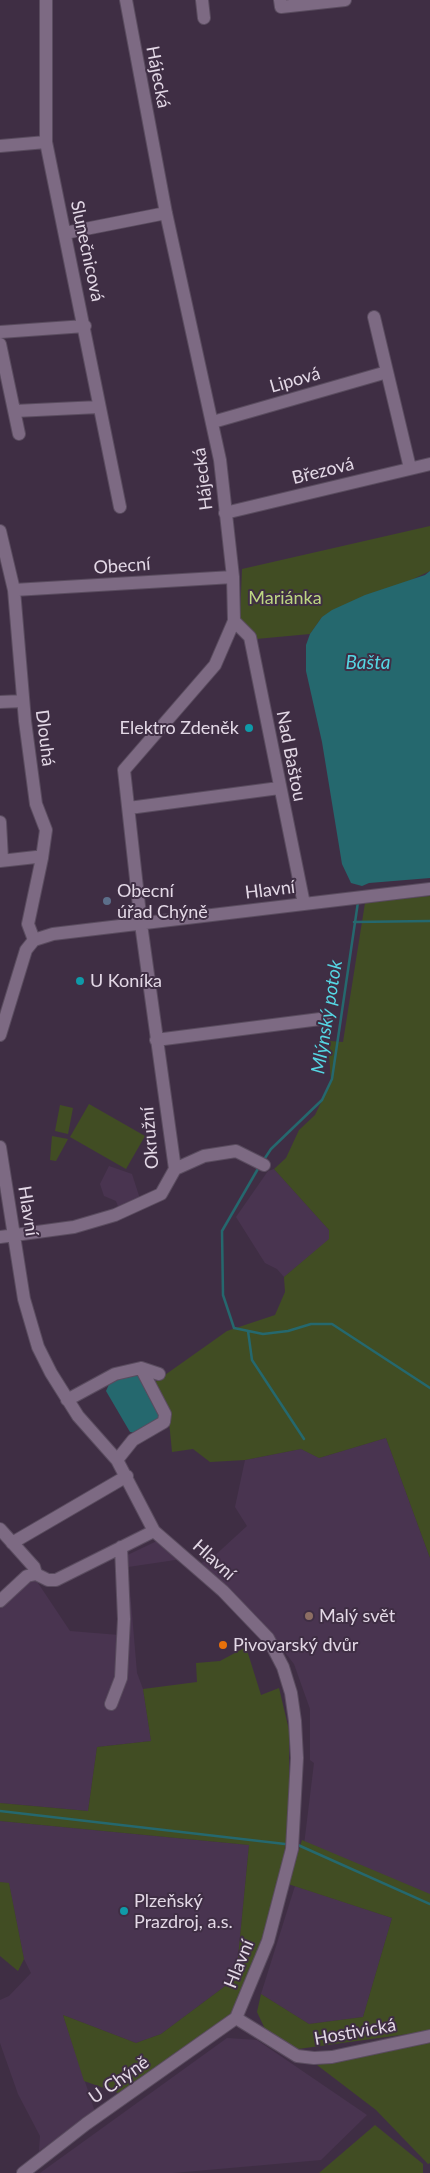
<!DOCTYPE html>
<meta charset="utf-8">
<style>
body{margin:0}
canvas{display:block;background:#3f2e44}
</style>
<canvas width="430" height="2173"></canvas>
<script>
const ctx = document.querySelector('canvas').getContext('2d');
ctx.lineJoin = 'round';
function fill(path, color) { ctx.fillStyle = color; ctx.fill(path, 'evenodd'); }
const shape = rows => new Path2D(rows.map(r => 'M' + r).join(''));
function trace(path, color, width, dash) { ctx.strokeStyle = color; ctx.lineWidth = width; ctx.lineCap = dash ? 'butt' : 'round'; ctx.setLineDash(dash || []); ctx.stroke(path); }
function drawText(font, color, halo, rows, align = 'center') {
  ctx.font = font + ' Lato,sans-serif'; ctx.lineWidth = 4; ctx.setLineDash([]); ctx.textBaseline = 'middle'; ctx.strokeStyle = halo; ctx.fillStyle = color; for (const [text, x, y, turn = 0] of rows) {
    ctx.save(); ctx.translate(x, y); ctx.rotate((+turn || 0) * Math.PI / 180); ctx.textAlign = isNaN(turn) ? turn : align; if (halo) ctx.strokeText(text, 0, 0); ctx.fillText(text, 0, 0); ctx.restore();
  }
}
const built = shape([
 [109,1166,132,1174,140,1199,119,1209,116,1201,104,1196,100,1184],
 [274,1169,329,1230,330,1239,284,1277,277,1269,265,1263,236,1217,268,1171],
 [386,1438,430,1558,430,1902,304,1845,314,1763,310,1760,310,1709,294,1664,259,1619,201,1563,211,1559,247,1526,235,1507,245,1460,301,1449,319,1458],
 [157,1541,182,1559,128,1567,137,1673,143,1689,151,1741,97,1747,88,1811,0,1803,0,1605,28,1580,36,1580,70,1631,119,1635,117,1560],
 [0,1821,249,1845,236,1978,161,2034,136,2043,63,2015,95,2112,39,2151,40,2136,18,2094,0,2043,0,2000,9,1996,31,1973,24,1959,9,1884,0,1882],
 [295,1886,392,1918,363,2017,309,2024,261,1994],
 [227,2038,257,2040,367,2115,321,2160,173,2173,40,2173]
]);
const green = shape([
 [430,526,430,571,407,582,366,595,322,617,310,634,256,639,240,618,242,569],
 [430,896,430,1558,386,1438,319,1458,301,1449,245,1460,210,1462,193,1449,172,1452,169,1421,155,1382,227,1331,275,1315,285,1292,284,1277,329,1239,329,1230,274,1169,286,1158,299,1130,315,1115,331,1082,329,1054,330,1041,343,1042,365,903],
 [89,1104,145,1136,126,1169,70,1137],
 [60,1105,73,1108,68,1134,55,1131],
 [52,1136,68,1139,56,1161,50,1160],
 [246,1647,261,1695,279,1688,289,1730,289,1828,282,1865,263,1940,233,2015,121,2094,84,2081,63,2015,136,2043,161,2034,236,1978,249,1845,0,1821,0,1803,88,1811,97,1747,151,1741,143,1689,197,1682,196,1663,220,1661],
 [302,1840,430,1894,430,2031,298,2049,265,2029,257,2012,261,1994,309,2024,363,2017,392,1918,288,1884],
 [0,1882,9,1883,24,1959,18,1971,0,1956],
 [430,2042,430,2163,428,2164,376,2110,317,2065],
 [375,2125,423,2164,423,2173,319,2173]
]);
const water = shape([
 [430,571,430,878,369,883,362,886,351,883,342,864,322,742,306,671,306,645,310,634,322,617,332,610,365,595,425,575],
 [136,1373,141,1377,160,1415,158,1422,136,1433,130,1432,106,1391,110,1382]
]);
const stream = shape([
 [354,922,430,921],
 [263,1161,271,1149,322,1100,332,1079,358,902],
 [259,1167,222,1231,223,1295,234,1328,263,1334,288,1331,311,1324,332,1324,430,1388],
 [248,1331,252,1360,304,1439],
 [0,1811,285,1844],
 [298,1845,430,1904]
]);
const minor = shape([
 [46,0,46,142,120,507],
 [202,0,204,18],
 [280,0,281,7,345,0],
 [0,146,46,142],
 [65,233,166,213],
 [374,317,410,468],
 [0,332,85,326],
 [0,344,19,434],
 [15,411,99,407],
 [213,422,387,372],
 [225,513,430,464],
 [0,531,14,590,25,721,36,804,46,830,42,858],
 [14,590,233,577],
 [234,621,250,637,304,904],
 [0,702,23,701],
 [129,808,279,788],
 [0,822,2,859],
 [0,861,36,857,42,858,28,924,34,940],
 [0,1035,26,950,34,940,53,934,430,889],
 [156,1040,328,1018],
 [0,1147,24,1299,38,1347,51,1373,78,1416,117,1460,154,1531,223,1591,268,1638,283,1667,291,1693,295,1721,297,1758,292,1849,268,1941,236,2018],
 [175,1169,204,1156,236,1151,264,1165],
 [0,1237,74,1227,115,1215,161,1194,175,1169,141,924,124,770,215,665,234,621,233,577,220,460,166,213,126,0],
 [67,1400,115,1374,141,1368,159,1374],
 [117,1460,133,1440,164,1422,165,1414,141,1368],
 [0,1529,34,1567,36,1574],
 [12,1543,127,1476],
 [0,1601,27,1576,36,1574,48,1580,56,1580,154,1531],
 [111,1704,121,1678,124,1619,121,1547],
 [236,2018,297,2056,314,2058,332,2057,430,2036],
 [23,2173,86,2124,236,2018]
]);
const markers = [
 [249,728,5,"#0f9aa8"],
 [107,901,5,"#5c6f8a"],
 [80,981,5,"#0f9aa8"],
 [309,1616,5,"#8d6e63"],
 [223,1645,5,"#e8710a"],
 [124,1911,5,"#0f9aa8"]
];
const streetNames = [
 ["Hájecká",158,77,79],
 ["Slunečnicová",87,251,78],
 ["Lipová",295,380,-16],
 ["Březová",323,471,-14],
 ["Hájecká",203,479,-97],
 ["Obecní",122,566,-4],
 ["Dlouhá",45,738,83],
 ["Nad Baštou",291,756,79],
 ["Hlavní",270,890,-7],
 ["Okružní",150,1138,-95],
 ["Hlavní",28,1211,81],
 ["Hlavní",214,1560,42],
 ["Hlavní",239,1964,-68],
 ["Hostivická",355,2032,-10],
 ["U Chýně",119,2080,-35]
];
const parkNames = [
 ["Mariánka",285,598]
];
const poiNames = [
 ["Elektro Zdeněk",239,728,"right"],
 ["Obecní",117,891],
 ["úřad Chýně",117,912],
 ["U Koníka",90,981],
 ["Malý svět",319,1616],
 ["Pivovarský dvůr",233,1645],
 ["Plzeňský",134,1901],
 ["Prazdroj, a.s.",134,1922]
];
const waterNames = [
 ["Bašta",368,663],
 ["Mlýnský potok",327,1017,-81]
];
fill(built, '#493450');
fill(green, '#414d23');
fill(water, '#25686e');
trace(stream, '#25686e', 2.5);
trace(minor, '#5a4c5f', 14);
trace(minor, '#7d6a83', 12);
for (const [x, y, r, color] of markers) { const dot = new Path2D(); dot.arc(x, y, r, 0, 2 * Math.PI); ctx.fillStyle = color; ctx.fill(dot); trace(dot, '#3f2e44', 2); }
drawText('18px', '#e3d8e6', '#3f2e44', streetNames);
drawText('18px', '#bdd682', '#3f2e44', parkNames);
drawText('18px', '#e3d8e6', '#3f2e44', poiNames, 'left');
drawText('italic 19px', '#55d6e3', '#3f2e44', waterNames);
</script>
